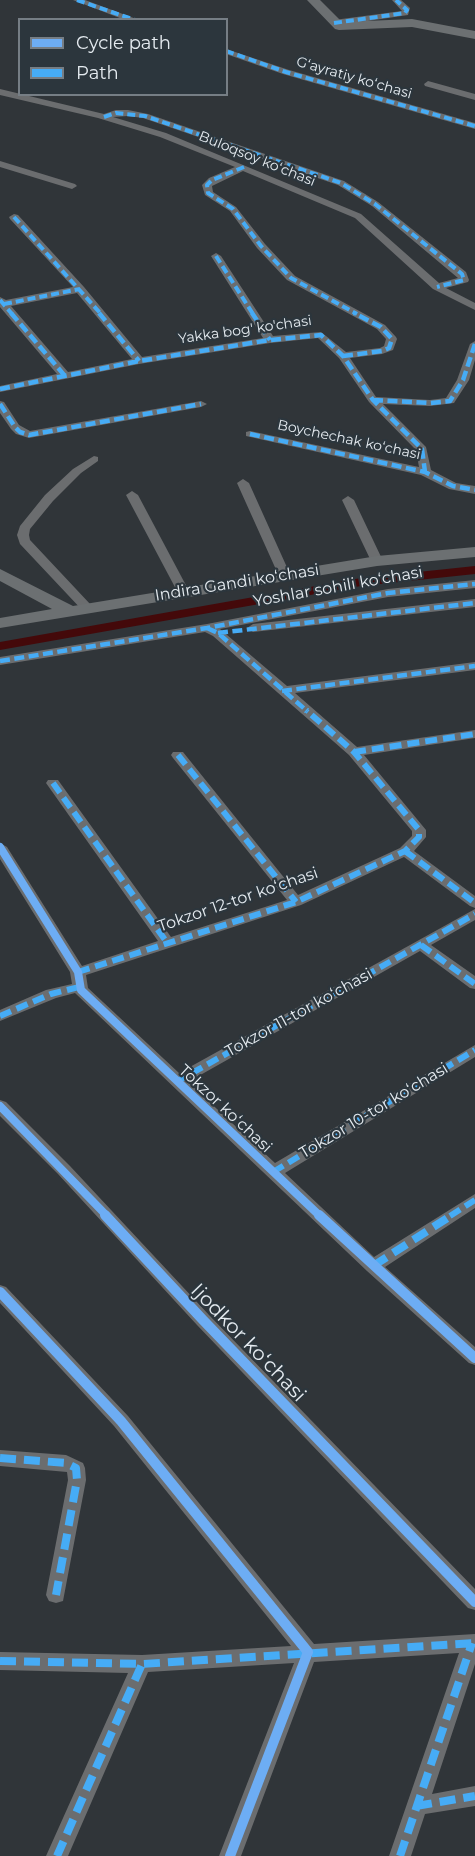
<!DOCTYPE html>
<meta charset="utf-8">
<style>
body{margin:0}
#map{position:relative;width:475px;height:1856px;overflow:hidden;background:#303539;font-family:Montserrat,sans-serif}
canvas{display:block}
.legend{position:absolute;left:18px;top:18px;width:210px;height:78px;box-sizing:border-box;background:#2c363d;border:2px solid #767e85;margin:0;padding:8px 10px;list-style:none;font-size:18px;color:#e5ebf0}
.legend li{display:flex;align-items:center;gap:12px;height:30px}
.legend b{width:30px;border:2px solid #767e85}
</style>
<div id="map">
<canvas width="475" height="1856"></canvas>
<ul class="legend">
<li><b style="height:8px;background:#6dadf4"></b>Cycle path</li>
<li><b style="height:8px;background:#46acf6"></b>Path</li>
</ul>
</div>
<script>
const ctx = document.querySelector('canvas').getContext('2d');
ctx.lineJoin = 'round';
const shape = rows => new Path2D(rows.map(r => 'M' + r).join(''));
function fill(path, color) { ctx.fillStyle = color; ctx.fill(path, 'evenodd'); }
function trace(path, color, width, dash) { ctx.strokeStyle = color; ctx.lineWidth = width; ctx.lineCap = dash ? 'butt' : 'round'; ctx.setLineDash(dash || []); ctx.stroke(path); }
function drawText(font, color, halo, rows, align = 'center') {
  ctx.font = font + ' Montserrat,sans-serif'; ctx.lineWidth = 4.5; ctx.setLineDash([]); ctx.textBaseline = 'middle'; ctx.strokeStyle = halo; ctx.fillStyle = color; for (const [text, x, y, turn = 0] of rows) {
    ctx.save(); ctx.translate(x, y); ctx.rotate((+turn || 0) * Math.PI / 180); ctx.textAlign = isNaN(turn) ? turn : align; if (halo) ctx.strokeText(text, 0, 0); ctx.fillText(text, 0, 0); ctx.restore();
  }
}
const canal = shape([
 [475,566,475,574,361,586,0,650,0,642,361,578,475,566]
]);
const street = shape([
 [73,0,85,0,139,20,125,20,73,0],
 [392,0,401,0,410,8,408,15,334,26,330,23,334,20,402,11,392,0],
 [226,49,289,70,475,123,475,129,283,74,226,54,226,49],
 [428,81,475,94,475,100,425,86,424,84,428,81],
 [0,89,104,114,116,110,128,110,148,114,344,181,378,202,466,272,469,280,468,282,446,288,475,303,475,310,433,289,355,218,243,171,212,186,213,192,236,207,265,244,295,276,385,325,396,337,397,339,393,350,382,354,350,358,376,397,430,400,446,398,457,380,470,344,475,341,475,360,469,380,454,403,430,406,383,404,426,447,431,470,456,483,475,486,475,494,449,489,421,475,246,436,246,432,250,431,419,467,416,450,369,402,339,358,318,338,270,343,139,364,0,392,0,386,57,374,0,307,0,297,6,300,73,287,10,219,9,217,14,214,18,215,84,287,142,357,263,338,211,256,216,253,221,256,273,336,321,332,346,352,380,348,384,346,386,339,377,329,287,280,257,248,230,211,205,195,202,185,209,178,235,167,160,137,98,118,0,95,0,89],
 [128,116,143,118,338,185,372,206,458,278,439,283,361,214,166,133,113,117,128,116],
 [77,293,132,359,68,372,11,306,77,293],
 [0,161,75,184,77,186,72,189,0,167,0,161],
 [0,401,4,402,19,425,30,431,201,401,207,404,201,407,29,438,16,434,11,429,0,413,0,401],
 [94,456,98,457,98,461,81,473,53,501,30,529,29,535,30,540,91,605,93,608,91,611,87,612,83,611,20,544,17,535,20,526,45,495,73,469,94,456],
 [243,479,249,483,290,574,288,577,284,578,278,574,237,483,243,479],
 [132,491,138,495,189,591,187,594,183,595,177,591,126,495,132,491],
 [348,496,354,500,383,561,381,564,377,565,371,561,342,500,348,496],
 [475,580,475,588,388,597,220,629,287,686,475,662,475,670,295,693,357,747,475,730,475,738,364,755,426,830,426,837,414,851,475,896,475,908,470,906,404,857,301,905,86,975,88,988,179,1073,475,909,475,920,431,945,475,976,475,989,470,988,420,951,188,1082,275,1163,475,1045,475,1057,285,1173,374,1257,475,1194,475,1208,385,1267,475,1347,475,1365,469,1363,367,1271,75,993,56,998,0,1021,0,1010,46,990,72,984,70,972,0,859,0,843,7,847,82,966,158,941,46,783,48,780,58,780,171,937,287,900,173,758,171,755,173,752,183,752,298,895,400,848,412,836,412,831,349,755,213,636,205,632,0,665,0,657,207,624,388,589,475,580],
 [475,599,475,607,253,632,247,628,253,624,475,599],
 [0,1100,6,1102,70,1166,209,1315,475,1589,475,1610,468,1608,197,1325,58,1174,0,1116,0,1100],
 [0,1285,6,1287,128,1416,314,1644,475,1634,475,1664,432,1794,475,1786,475,1806,425,1814,411,1856,389,1856,459,1653,314,1662,241,1856,219,1856,294,1663,148,1672,68,1856,46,1856,128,1673,0,1670,0,1652,142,1655,291,1646,114,1426,0,1303,0,1285],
 [0,1450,66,1455,83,1463,85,1468,86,1480,63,1601,56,1603,49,1601,46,1595,68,1480,67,1472,0,1466,0,1450]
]);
const secondary = shape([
 [307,0,320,0,342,22,412,19,475,31,475,39,412,27,339,30,335,29,307,0],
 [475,547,475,557,377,566,0,628,0,618,52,609,0,581,0,569,73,606,377,556,475,547]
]);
const quietFar3 = shape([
 [77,0,135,20],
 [334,23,405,13,407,10,396,0],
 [226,51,286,72,475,126],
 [104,117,116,113,145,116,341,183,375,204,462,274,464,280,437,287],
 [244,167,212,180,207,185,208,193,233,209,261,246,291,278,357,314],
 [14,217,101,314],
 [216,256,253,314],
 [0,300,12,314],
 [4,304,80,289]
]);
const quietFar2 = shape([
 [11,313,65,376],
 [99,313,139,361],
 [252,313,270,340],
 [343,356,382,351,389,348,392,339,381,327,354,313],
 [0,389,139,361,270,340,321,335,343,356,373,400,422,449,425,472],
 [373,400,430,403,450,401,463,380,475,344],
 [0,404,15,427,20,432,29,435,201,404],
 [250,434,425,472,453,486,475,490],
 [207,628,218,633,308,712],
 [218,633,475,603],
 [0,661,207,628,388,593,475,584],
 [282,691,475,666]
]);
const quietFar1 = shape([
 [354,752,475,734],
 [178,755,296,902],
 [53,783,168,944],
 [405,851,475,903],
 [421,945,475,984],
 [78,972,296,902,405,851,419,837,419,830,354,752,306,710],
 [0,1016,51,994,79,987],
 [176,1082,475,914],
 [273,1172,475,1050],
 [450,1216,475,1200]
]);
const quiet = shape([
 [373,1266,452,1215],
 [0,1458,66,1463,76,1468,77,1480,56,1595],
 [0,1661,142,1664,475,1643],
 [416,1806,475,1796],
 [57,1856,142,1664],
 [400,1856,472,1643]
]);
const cyclewayFar1 = shape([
 [0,847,78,972,81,990,320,1216],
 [0,1106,107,1216]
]);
const cycleway = shape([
 [105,1215,203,1320,475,1602],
 [319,1215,475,1358],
 [0,1292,121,1421,308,1652,230,1856]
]);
const farStreetnames = [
 ["Gʻayratiy koʻchasi",354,78,16],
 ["Buloqsoy koʻchasi",257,159,22],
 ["Yakka bog' ko'chasi",245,330,-8],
 ["Boychechak koʻchasi",349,440,12]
];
const streetNames = [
 ["Indira Gandi koʻchasi",237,583,-9],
 ["Yoshlar sohili koʻchasi",338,587,-10],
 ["Tokzor 12-tor koʻchasi",238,900,-19],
 ["Tokzor 11-tor koʻchasi",299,1013,-29],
 ["Tokzor koʻchasi",225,1109,43],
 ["Tokzor 10-tor koʻchasi",374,1111,-31]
];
const nearStreetnames = [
 ["Ijodkor koʻchasi",248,1343,46]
];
fill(canal, '#44090a');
fill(street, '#6b6d6f');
fill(secondary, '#6c7072');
trace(quietFar3, '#46acf6', 4, [8, 4]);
trace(quietFar2, '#46acf6', 4.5, [10, 4.5]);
trace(quietFar1, '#46acf6', 6, [12, 6]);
trace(quiet, '#46acf6', 8, [16, 8]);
trace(cyclewayFar1, '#6dadf4', 8);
trace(cycleway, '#6dadf4', 10);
drawText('14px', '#e5ebf0', '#2c363d', farStreetnames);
drawText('16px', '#e5ebf0', '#2c363d', streetNames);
drawText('20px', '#e5ebf0', '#2c363d', nearStreetnames);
</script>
